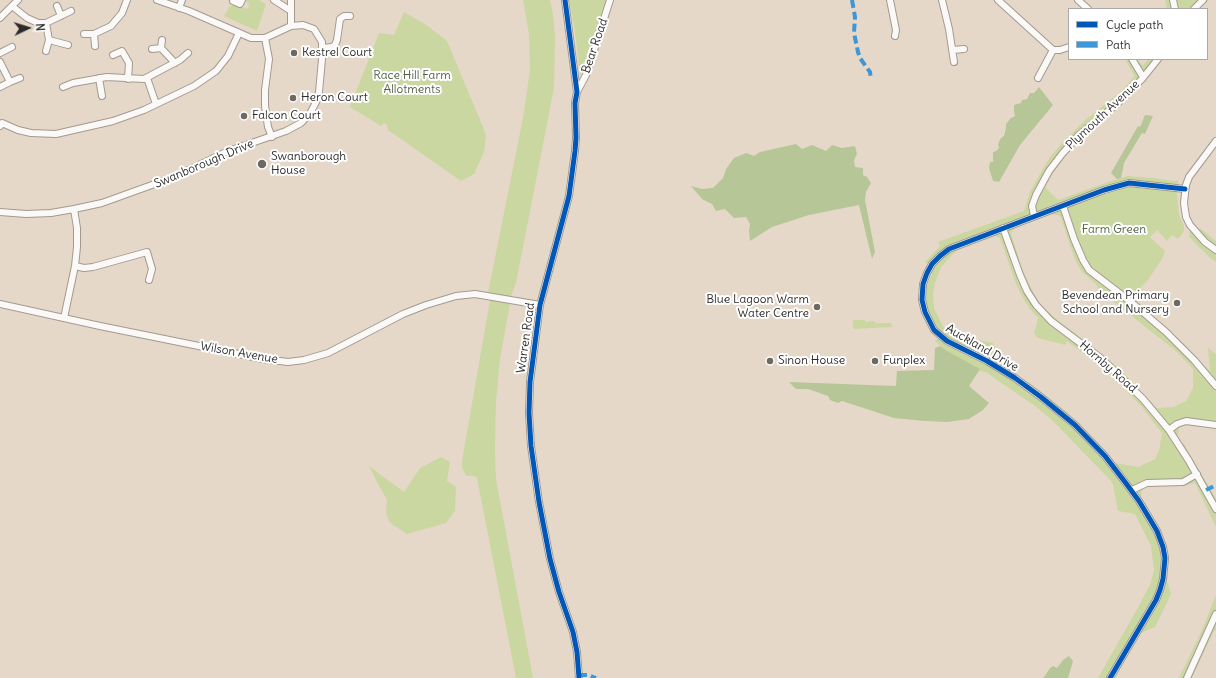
<!DOCTYPE html>
<style>
body{margin:0}
#map{position:relative;width:1216px;height:678px;overflow:hidden;background:#e6d8c9;font-family:Delius,sans-serif}
canvas{display:block}
.legend{position:absolute;left:1068px;top:8px;width:140px;height:52px;box-sizing:border-box;background:#fff;border:1px solid #aaa;margin:0;padding:5px 7px;list-style:none;font-size:12px;color:#2b2b2b}
.legend li{display:flex;align-items:center;gap:8px;height:20px}
.legend b{width:20px;border:1px solid #aaa}
.north{position:absolute;left:8px;top:8px;width:40px;height:40px;-webkit-text-stroke:3px #fff;paint-order:stroke;rotate:86deg;font-size:11px;font-weight:700;line-height:16px;text-align:center;color:#2b2b2b}
.north::after{content:'';display:block;margin:auto;width:14px;height:18px;background:#2b2b2b;clip-path:polygon(50% 0,100% 100%,50% 72%,0 100%)}
</style>
<div id="map">
<canvas width="1216" height="678"></canvas>
<ul class="legend">
<li><b style="height:5px;background:#0057b8"></b>Cycle path</li>
<li><b style="height:5px;background:#3c96d7"></b>Path</li>
</ul>
<div class="north">N</div>
</div>
<script>
const ctx = document.querySelector('canvas').getContext('2d');
ctx.lineJoin = 'round';
function fill(path, color) { ctx.fillStyle = color; ctx.fill(path, 'evenodd'); }
const shape = rows => new Path2D(rows.map(r => 'M' + r).join(''));
function trace(path, color, width, dash) { ctx.strokeStyle = color; ctx.lineWidth = width; ctx.lineCap = dash ? 'butt' : 'round'; ctx.setLineDash(dash || []); ctx.stroke(path); }
function drawText(font, color, halo, rows, align = 'center') {
  ctx.font = font + ' Delius,sans-serif'; ctx.lineWidth = 4; ctx.setLineDash([]); ctx.textBaseline = 'middle'; ctx.strokeStyle = halo; ctx.fillStyle = color; for (const [text, x, y, turn = 0] of rows) {
    ctx.save(); ctx.translate(x, y); ctx.rotate((+turn || 0) * Math.PI / 180); ctx.textAlign = isNaN(turn) ? turn : align; if (halo) ctx.strokeText(text, 0, 0); ctx.fillText(text, 0, 0); ctx.restore();
  }
}
const green = shape([
 [245,0,259,0,266,4,257,31,224,16,230,6,232,6,233,5,248,9,249,4],
 [523,0,550,0,553,14,555,37,554,88,516,283,511,296,510,304,500,359,496,402,495,450,496,479,533,678,516,678,477,478,474,476,466,476,462,467,462,461,490,300,488,293,523,118,530,70,529,34],
 [569,0,606,0,583,72,580,75,575,32],
 [1165,0,1209,0,1199,9,1167,9],
 [404,12,428,26,447,41,483,127,486,136,484,152,474,174,461,181,388,130,387,125,384,123,381,126,350,107,379,33,394,35],
 [1125,59,1138,59,1141,64,1143,65,1149,59,1163,59,1134,94,1088,132,1072,147,1053,173,1045,187,1058,200,1108,182,1128,176,1153,178,1174,181,1178,180,1177,195,1179,215,1184,226,1184,231,1178,239,1172,235,1167,241,1157,230,1150,237,1165,251,1163,257,1148,280,1132,297,1184,344,1210,371,1208,348,1216,354,1216,429,1185,424,1179,428,1178,436,1175,439,1184,444,1216,499,1216,527,1195,483,1183,486,1148,486,1142,490,1141,497,1159,526,1166,545,1169,559,1167,580,1171,594,1155,627,1141,633,1115,678,1098,678,1136,611,1150,585,1154,570,1151,546,1135,514,1118,511,1113,485,1111,481,1053,421,1035,406,1003,384,986,372,979,371,980,369,944,349,935,341,942,334,935,327,928,311,926,301,927,286,934,267,925,262,940,246,938,242,1024,211,1030,192,1040,174,1050,157,1062,143,1084,121,1120,92,1134,77,1134,75],
 [1051,214,1058,215,1061,218,1075,260,1082,272,1096,284,1099,290,1177,352,1193,369,1193,388,1186,401,1173,407,1157,408,1119,368,1053,316,1041,305,1035,296,1022,268,1011,233,1015,228],
 [995,236,1000,238,1016,284,1021,294,1029,308,1038,318,1034,334,1038,338,1065,345,1067,341,1087,356,1121,385,1141,406,1162,433,1159,451,1155,459,1151,461,1138,467,1115,463,1081,425,1068,413,1035,387,1005,367,996,356,994,352,995,347,993,343,951,334,943,326,934,308,933,295,935,283,941,267,957,250],
 [1200,228,1216,241,1216,262,1210,258,1189,237,1190,230,1199,238,1202,234,1199,230],
 [853,320,865,320,865,322,875,321,875,323,891,323,892,327,854,329,853,327],
 [441,457,450,462,447,481,456,487,455,511,446,523,407,534,390,523,386,513,387,500,379,486,369,466,404,492,420,468],
 [1216,595,1216,630,1214,631,1192,678,1179,678,1202,630]
]);
const forest = shape([
 [1039,87,1053,105,1020,145,999,182,993,181,989,168,990,162,993,162,993,152,996,151,999,148,998,144,1001,138,1004,136,1006,128,1006,124,1011,118,1015,116,1014,111,1014,105,1021,103,1022,100,1027,99,1030,93,1034,93],
 [1145,115,1153,116,1145,134,1142,133,1124,163,1121,178,1117,179,1111,173,1138,126,1140,127],
 [796,144,802,149,812,145,826,151,832,145,842,148,855,146,857,154,854,160,855,167,863,168,863,175,867,177,871,183,866,192,865,200,875,252,872,259,859,205,809,215,772,227,750,241,749,231,750,224,746,217,734,218,725,209,716,211,712,204,702,199,691,186,702,189,713,188,723,178,726,169,734,158,746,153,754,156,760,152],
 [940,346,944,349,980,369,969,386,989,403,983,410,969,419,947,422,925,421,894,418,842,401,838,403,830,400,828,396,808,389,796,389,789,382,896,386,897,371,934,370,935,348],
 [1069,656,1073,661,1068,678,1043,678,1045,676,1050,668,1053,666,1057,668,1063,660]
]);
const minor = shape([
 [274,0,291,11],
 [291,0,291,26],
 [565,0,577,92,575,103,576,138,575,151,569,196,540,305,530,382,529,413,531,446,539,502,550,559,559,592,573,632,577,652,579,678],
 [890,0,896,30,895,36],
 [942,0,949,29,954,62],
 [998,0,1053,50,1060,50,1069,47],
 [1078,0,1088,9],
 [1173,0,1175,9],
 [233,1,240,4,242,0],
 [12,6,27,18,38,23,46,23,71,11],
 [57,6,61,16],
 [179,8,182,0],
 [1194,9,1203,0],
 [0,18,18,0],
 [84,34,94,34,111,26,122,13,127,0],
 [94,34,95,46],
 [265,38,269,59,265,90,265,106,268,127,272,137],
 [49,40,68,45],
 [162,40,161,48,175,63],
 [322,48,332,47,335,45,337,40,340,19,344,16,350,16],
 [152,49,161,48],
 [953,50,964,49],
 [46,51,49,40,46,23],
 [0,53,12,47],
 [113,55,122,51,129,63,128,79],
 [1132,59,1143,77],
 [0,62,10,82,0,87],
 [99,78,102,96],
 [147,78,156,104],
 [1038,78,1053,50],
 [10,82,20,78],
 [63,87,73,83,107,77,144,79,180,60,188,53],
 [577,92,586,75,610,0],
 [0,126,2,123,18,130,31,133,56,134,113,121,144,110,194,86,216,71,228,56,239,33],
 [1216,141,1189,177,1186,185,1184,203,1186,217,1190,225,1205,242,1216,250],
 [1063,206,1074,239,1083,260,1089,270,1131,302,1166,332,1194,360,1216,386],
 [0,212,26,214,51,213,74,209,102,203,174,177,226,152,286,131,301,123,311,112,316,102,319,92,322,59,322,42,314,29,303,25,291,26,265,38,251,38,189,11,157,0],
 [1034,216,1032,206,1036,195,1049,171,1062,154,1079,135,1118,103,1142,79,1158,59],
 [1003,228,1020,275,1027,291,1036,305,1051,321,1103,360,1143,399,1169,430,1189,461,1216,509],
 [75,266,84,268,93,267,147,252,152,269,149,280],
 [0,304,100,326,263,359,288,362,304,360,328,353,403,314,426,305,456,296,475,294,540,305],
 [64,318,75,266,77,247,77,228,74,209],
 [1169,430,1177,424,1186,421,1216,425],
 [1132,490,1147,483,1183,482,1197,474],
 [1110,678,1156,600,1160,590,1163,579,1165,558,1163,547,1157,531,1139,501,1125,482,1105,456,1075,425,1041,397,1015,378,987,361,947,341,934,330,925,312,922,300,923,284,927,273,932,264,940,256,949,249,1104,190,1129,183,1185,189],
 [1187,678,1216,614]
]);
const quiet = shape([
 [852,0,855,17,854,33,858,52,860,58,870,72,871,79],
 [1206,490,1216,485],
 [579,675,588,675,596,678]
]);
const cycleway = shape([
 [565,0,577,92,575,103,576,138,575,151,569,196,540,305,530,382,529,413,531,446,539,502,550,559,559,592,573,632,577,652,579,678],
 [1110,678,1156,600,1160,590,1163,579,1165,558,1163,547,1157,531,1139,501,1125,482,1105,456,1075,425,1041,397,1015,378,987,361,947,341,934,330,925,312,922,300,923,284,927,273,932,264,940,256,949,249,1104,190,1129,183,1185,189]
]);
const markers = [
 [294,53,4,"#6c6862"],
 [293,98,4,"#6c6862"],
 [244,116,4,"#6c6862"],
 [262,164,5,"#6c6862"],
 [1177,303,4,"#6c6862"],
 [817,307,4,"#6c6862"],
 [770,361,4,"#6c6862"],
 [875,361,4,"#6c6862"]
];
const streetNames = [
 ["Bear Road",595,46,-71],
 ["Plymouth Avenue",1103,115,-43],
 ["Swanborough Drive",204,164,-23],
 ["Warren Road",526,338,-82],
 ["Auckland Drive",982,348,30],
 ["Wilson Avenue",239,353,10],
 ["Hornby Road",1108,367,41]
];
const poiNames = [
 ["Kestrel Court",302,53],
 ["Heron Court",301,98],
 ["Falcon Court",252,116],
 ["Swanborough",271,157],
 ["House",271,171],
 ["Bevendean Primary",1169,296,"right"],
 ["School and Nursery",1169,310,"right"],
 ["Blue Lagoon Warm",809,300,"right"],
 ["Water Centre",809,314,"right"],
 ["Sinon House",778,361],
 ["Funplex",883,361]
];
const parkNames = [
 ["Race Hill Farm",412,76],
 ["Allotments",412,90],
 ["Farm Green",1114,230]
];
fill(green, '#cad7a1');
fill(forest, '#b6c697');
trace(minor, '#a29a91', 8);
trace(minor, '#fbf9f7', 6);
trace(quiet, '#3c96d7', 4, [8, 4]);
trace(cycleway, '#0057b8', 5);
for (const [x, y, r, color] of markers) { const dot = new Path2D(); dot.arc(x, y, r, 0, 2 * Math.PI); ctx.fillStyle = color; ctx.fill(dot); trace(dot, '#fff', 1.5); }
drawText('12px', '#2b2b2b', '#fff', streetNames);
drawText('12px', '#2b2b2b', '#fff', poiNames, 'left');
drawText('12px', '#545f44', '#fff', parkNames);
</script>
